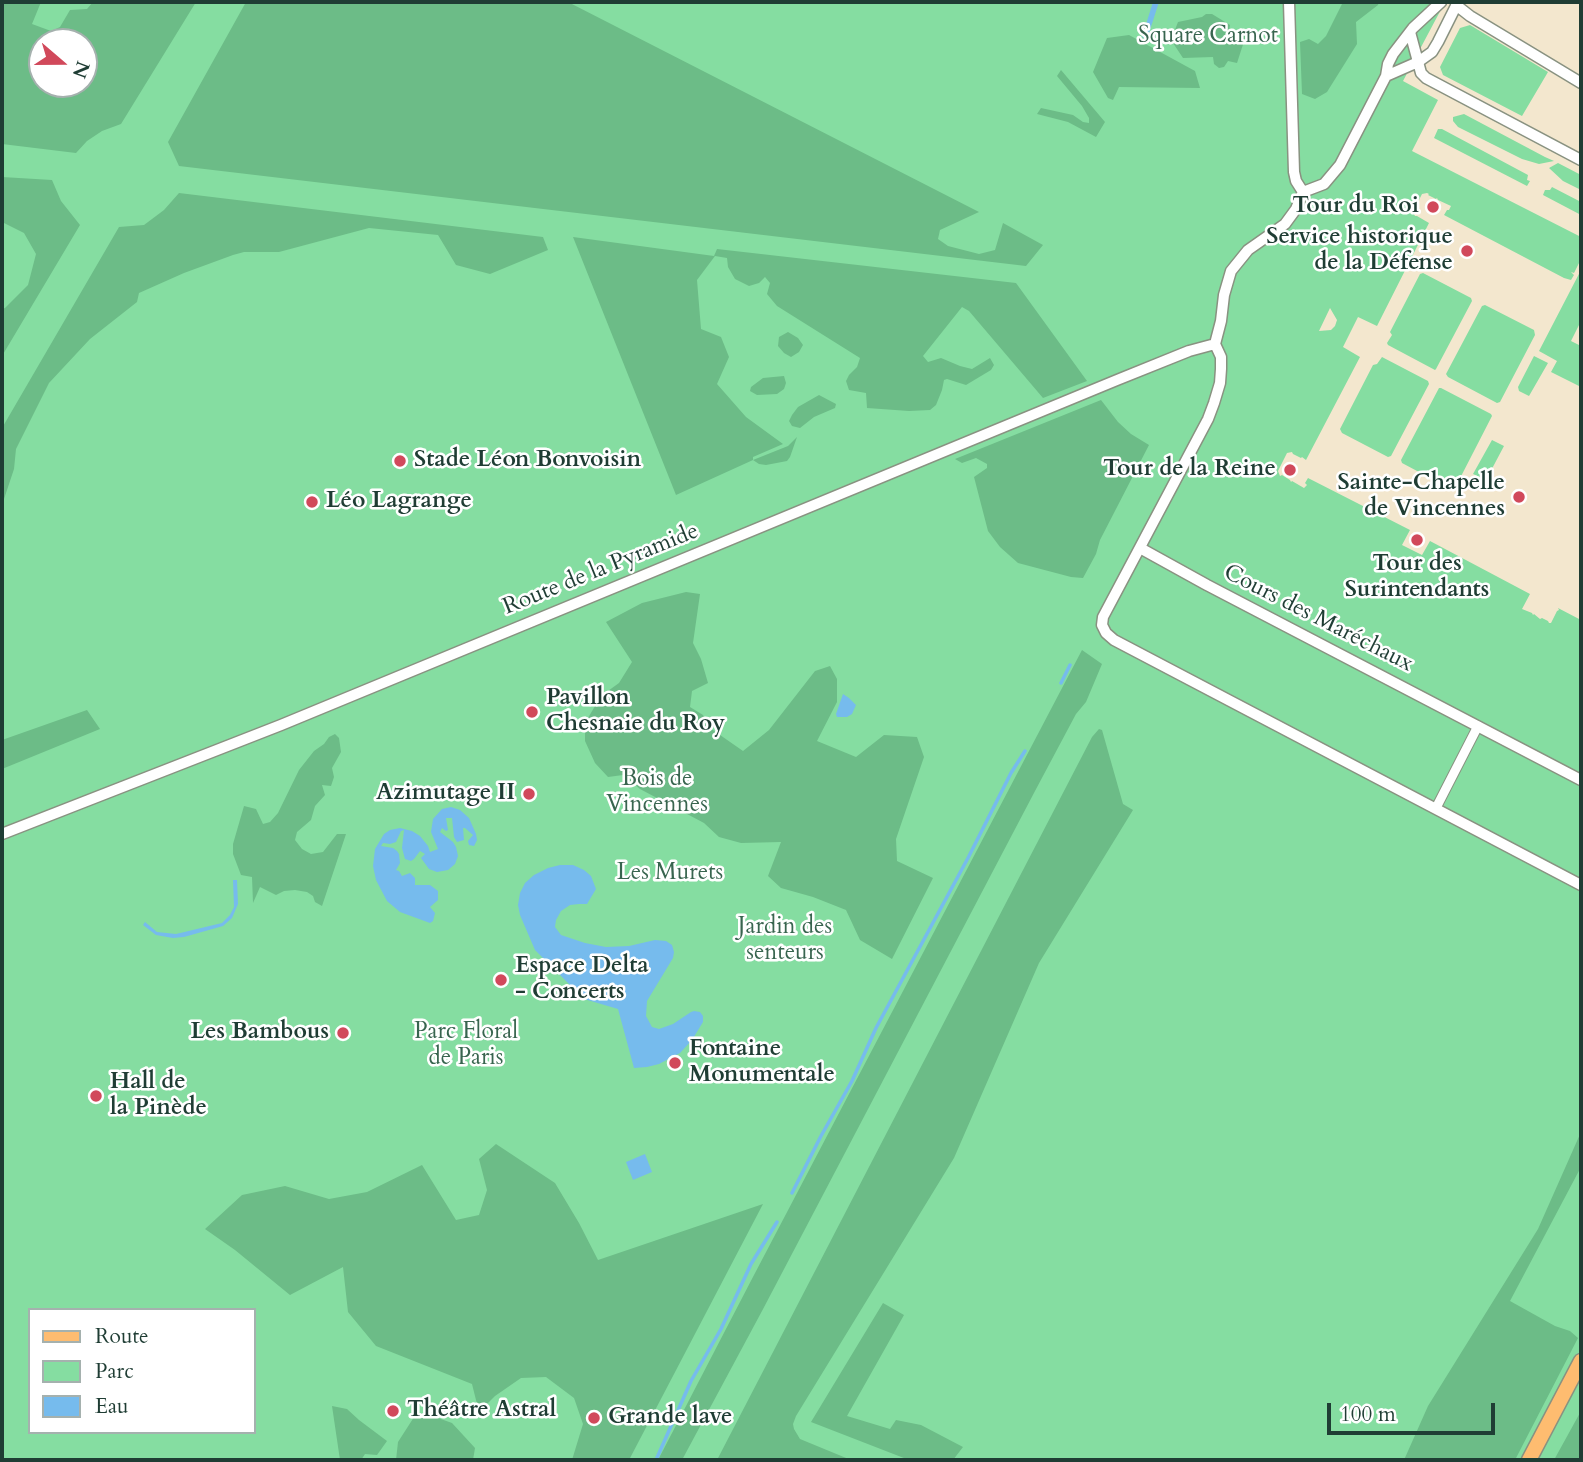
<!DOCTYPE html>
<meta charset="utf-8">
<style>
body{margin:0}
#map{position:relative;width:1583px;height:1462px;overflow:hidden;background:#f3e7ce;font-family:Cardo,serif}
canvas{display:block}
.frame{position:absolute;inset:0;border:4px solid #1f3d34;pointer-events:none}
.legend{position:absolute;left:28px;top:1308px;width:228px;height:126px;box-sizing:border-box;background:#fff;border:2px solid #a5b1ae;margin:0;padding:9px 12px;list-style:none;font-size:21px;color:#1f3d34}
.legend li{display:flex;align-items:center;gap:14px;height:35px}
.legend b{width:35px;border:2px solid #a5b1ae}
.north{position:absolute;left:28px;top:28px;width:70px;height:70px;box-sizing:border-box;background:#fff;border:2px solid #a5b1ae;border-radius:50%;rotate:110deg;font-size:19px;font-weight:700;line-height:28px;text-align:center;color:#1f3d34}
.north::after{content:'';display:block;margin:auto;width:24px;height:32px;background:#d1495b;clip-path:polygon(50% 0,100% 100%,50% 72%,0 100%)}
.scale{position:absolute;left:1327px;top:1403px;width:168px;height:32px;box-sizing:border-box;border:4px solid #1f3d34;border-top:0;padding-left:9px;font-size:21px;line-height:24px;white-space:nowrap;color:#1f3d34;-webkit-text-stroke:5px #fff;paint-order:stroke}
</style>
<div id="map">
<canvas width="1583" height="1462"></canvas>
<div class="frame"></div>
<ul class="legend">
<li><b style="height:9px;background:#febc70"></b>Route</li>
<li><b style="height:19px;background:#85dda1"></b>Parc</li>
<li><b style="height:19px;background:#76bbed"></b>Eau</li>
</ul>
<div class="north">N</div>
<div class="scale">100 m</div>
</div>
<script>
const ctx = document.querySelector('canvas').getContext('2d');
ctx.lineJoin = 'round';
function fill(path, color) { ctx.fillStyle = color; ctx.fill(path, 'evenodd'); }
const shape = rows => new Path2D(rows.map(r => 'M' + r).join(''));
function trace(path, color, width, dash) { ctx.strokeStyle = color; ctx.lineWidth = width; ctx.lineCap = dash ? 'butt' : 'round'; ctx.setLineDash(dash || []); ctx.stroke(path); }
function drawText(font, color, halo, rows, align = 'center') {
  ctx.font = font + ' Cardo,serif'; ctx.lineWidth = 5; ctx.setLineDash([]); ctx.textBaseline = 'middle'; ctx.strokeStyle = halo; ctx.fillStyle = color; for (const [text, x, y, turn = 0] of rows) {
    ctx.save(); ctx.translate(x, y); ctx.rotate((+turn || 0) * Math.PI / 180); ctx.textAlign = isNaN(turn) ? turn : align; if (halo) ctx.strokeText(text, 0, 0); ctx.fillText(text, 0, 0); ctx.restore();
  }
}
const green = shape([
 [2,2,1445,2,1403,81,1438,100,1412,151,1581,237,1581,259,1574,273,1571,272,1574,275,1571,280,1564,278,1444,215,1447,210,1449,210,1451,206,1438,200,1437,198,1436,199,1428,195,1429,194,1427,193,1422,194,1413,212,1415,216,1417,216,1429,223,1377,326,1358,317,1343,347,1360,357,1306,460,1302,457,1301,458,1293,454,1292,452,1287,453,1278,471,1280,476,1282,475,1290,480,1291,482,1292,481,1304,488,1307,485,1305,483,1308,478,1410,530,1402,545,1422,555,1430,541,1530,594,1522,609,1532,613,1533,615,1534,614,1540,619,1542,618,1548,621,1549,623,1551,623,1557,611,1559,610,1558,608,1581,620,1581,1460,2,1460],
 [42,42,84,42,84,84,42,84],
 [1330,308,1337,320,1335,326,1331,330,1319,331],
 [30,1310,254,1310,254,1432,30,1432],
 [1470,25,1548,72,1522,116,1443,75,1440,67,1460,28],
 [1464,114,1545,157,1554,161,1539,164,1522,159,1458,127,1453,121,1453,117],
 [1438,129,1442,129,1528,175,1527,180,1530,181,1527,186,1434,138],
 [1558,163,1581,175,1581,190,1563,181,1549,168],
 [1552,187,1581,202,1581,215,1543,195,1545,190,1550,190],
 [1581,270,1581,321,1571,341,1581,346,1581,387,1551,372,1557,361,1539,351],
 [1423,273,1471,298,1472,301,1436,369,1435,370,1388,345,1387,343,1392,335,1390,332,1420,274],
 [1485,305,1534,330,1535,335,1500,402,1497,403,1448,377,1446,374,1482,306],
 [1534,356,1548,363,1529,396,1519,391,1518,387],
 [1382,357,1428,381,1429,384,1391,456,1388,457,1342,433,1340,429,1373,365,1377,364],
 [1439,388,1441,388,1491,414,1492,416,1455,488,1451,489,1402,463,1401,460],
 [1492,440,1504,446,1486,480,1473,474]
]);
const forest = shape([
 [2,2,41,2,32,24,51,31,60,27,70,10,87,9,93,2,196,2,121,124,102,131,87,141,76,153,2,144],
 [42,42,84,42,84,84,42,84],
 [246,2,568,2,979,212,940,230,938,239,948,246,979,254,995,250,1003,223,1043,245,1026,266,179,166,168,142],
 [1343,2,1379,2,1378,5,1356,22,1357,44,1327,92,1315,99,1302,94,1300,42,1309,39,1318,44,1326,36],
 [1206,14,1212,14,1230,25,1229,32,1234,37,1240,36,1248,29,1237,63,1228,61,1224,67,1219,68,1214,64,1213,57,1183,58,1171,40,1178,22,1202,17],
 [1129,35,1195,71,1200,88,1119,87,1113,100,1108,98,1093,72,1107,38],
 [1061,70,1105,122,1096,137,1068,122,1037,114,1041,108,1073,115,1083,122,1089,123,1089,118,1082,106,1057,76],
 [2,177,52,180,61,201,80,225,2,356,2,309,5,308,28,285,36,254,24,233,2,222],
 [179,193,543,237,548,250,490,274,456,265,438,235,369,228,279,252,244,252,233,255,184,273,139,293,137,302,90,339,49,383,16,449,14,469,2,505,2,428,119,227,144,225,164,210],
 [573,237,714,256,717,249,1016,283,1087,381,1043,398,969,311,962,307,923,356,928,362,941,358,960,366,972,369,990,358,994,365,991,370,966,385,947,379,944,380,942,390,936,405,930,410,909,411,867,408,866,393,849,390,846,381,849,375,857,367,860,358,777,306,767,294,770,283,765,277,759,283,749,286,735,279,728,267,727,258,715,256,697,280,701,329,721,337,729,357,717,384,746,417,783,444,753,457,753,460,788,446,797,437,790,457,787,461,766,465,759,464,753,460,676,495],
 [788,332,798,338,803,345,799,352,791,357,784,353,778,346,779,337],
 [784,376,786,383,784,389,777,394,757,395,750,391,751,387,763,378],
 [819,395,836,404,835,408,814,417,800,428,792,426,789,421,792,415,798,407],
 [1101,400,1118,422,1131,434,1149,445,1100,540,1096,554,1083,578,1071,577,1018,563,1000,547,988,531,974,477,987,468,987,464,976,458,962,463,955,459],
 [686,592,700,594,693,643,701,659,708,683,692,691,690,707,703,715,710,728,743,751,769,730,815,671,830,666,837,679,837,702,817,741,856,757,884,735,917,737,924,757,896,839,897,861,933,878,892,959,860,940,846,910,813,897,781,888,768,876,781,842,741,843,719,837,704,823,640,789,623,775,608,777,595,763,585,741,585,723,601,696,619,683,632,662,606,622,642,603],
 [1082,650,1102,664,1086,702,1076,714,1035,791,762,1311,682,1460,658,1460,754,1275],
 [87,710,100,729,2,769,2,740],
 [1099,729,1102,730,1123,804,1133,810,1039,963,954,1158,796,1416,793,1424,794,1429,800,1439,851,1460,717,1460,1092,737],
 [335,734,339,738,341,752,332,768,334,777,331,786,322,785,325,795,315,806,311,820,297,832,295,840,302,849,311,854,323,852,337,834,346,834,322,906,315,902,313,896,307,892,295,890,284,891,276,895,260,887,253,903,252,877,241,875,233,854,233,844,244,806,256,809,263,824,270,822,278,813,299,770,314,751,324,744,329,737],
 [1581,1132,1581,1167,1510,1301,1555,1326,1570,1331,1578,1338,1515,1460,1404,1460,1428,1406,1538,1229],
 [496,1144,555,1183,579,1223,598,1260,763,1204,629,1460,572,1460,583,1424,574,1398,546,1377,521,1378,495,1396,479,1412,472,1384,376,1346,348,1312,343,1267,290,1295,235,1250,205,1229,242,1195,285,1186,329,1199,367,1192,422,1165,456,1220,479,1215,487,1190,479,1159],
 [883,1303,904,1315,847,1416,890,1429,896,1420,921,1425,963,1447,953,1460,909,1460,811,1422],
 [332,1406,347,1409,359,1420,387,1441,377,1455,365,1454,361,1460,340,1460],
 [1581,1411,1581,1460,1554,1460],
 [424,1413,452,1423,475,1448,473,1460,396,1460,398,1442,416,1414]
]);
const water = shape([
 [1153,2,1159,2,1147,39,1142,37],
 [843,694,849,698,856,705,852,714,847,717,837,717,836,714],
 [451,807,460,810,469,818,476,834,477,840,474,846,469,845,468,841,473,835,465,828,463,828,464,840,457,842,454,837,452,818,446,818,448,830,446,831,442,828,440,832,453,842,456,847,458,856,455,864,448,870,437,872,429,869,421,858,425,854,420,851,414,859,411,861,405,859,402,848,404,830,401,831,396,842,390,844,383,843,381,846,393,848,397,851,399,854,400,863,396,870,399,871,402,876,410,873,415,878,415,885,430,885,438,891,438,900,430,907,435,913,433,921,430,923,400,912,387,901,376,880,373,866,375,849,384,834,390,830,400,828,412,831,420,836,428,846,430,852,438,849,431,832,433,819,442,809],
 [560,865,573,865,584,870,591,876,596,889,587,904,579,904,570,905,561,911,556,920,555,927,561,935,585,943,606,947,629,946,655,940,666,941,672,945,674,952,673,958,647,1001,646,1016,652,1027,659,1029,673,1024,691,1012,694,1011,700,1012,703,1016,703,1022,692,1040,680,1053,659,1064,647,1067,634,1068,618,1009,584,999,535,950,520,915,518,905,520,893,525,883,534,875,548,868],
 [233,880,237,880,238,904,232,918,223,926,184,937,173,938,156,935,143,925,145,922,157,932,176,934,222,923,230,915,234,907],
 [645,1154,652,1172,633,1180,626,1162]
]);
const stream = shape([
 [1061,683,1070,665],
 [792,1193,821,1136,852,1081,876,1028,968,858,1011,773,1025,751],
 [656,1460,691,1381,721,1329,751,1264,777,1222]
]);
const minor = shape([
 [1436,808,1478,726]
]);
const tertiary = shape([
 [1289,2,1294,172,1296,181,1303,192],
 [1456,5,1470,16,1581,83],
 [1410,32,1421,73,1426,78,1581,160],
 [1386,76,1418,62,1432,52,1438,42,1458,2],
 [1303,192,1324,184,1340,165,1386,76,1388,64,1393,54,1413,28,1441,2],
 [1215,344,1221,357,1221,369,1220,383,1214,403,1208,419,1103,617,1102,625,1106,633,1114,640,1581,885],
 [1215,344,1221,321,1224,295,1231,271,1248,250,1285,224,1296,209,1303,192],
 [1140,548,1207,585,1581,780],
 [2,834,281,725,1117,380,1189,351,1215,344]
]);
const primary = shape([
 [1529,1460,1581,1361]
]);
const markers = [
 [1433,207,7,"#d1495b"],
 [1467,251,7,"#d1495b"],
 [400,461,7,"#d1495b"],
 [1290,470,7,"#d1495b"],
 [1519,497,7,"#d1495b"],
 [312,502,7,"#d1495b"],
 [1417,540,7,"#d1495b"],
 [532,712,7,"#d1495b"],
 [529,794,7,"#d1495b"],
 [501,980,7,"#d1495b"],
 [343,1033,7,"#d1495b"],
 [675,1063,7,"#d1495b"],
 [96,1096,7,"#d1495b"],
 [393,1411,7,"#d1495b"],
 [594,1418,7,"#d1495b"]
];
const parkNames = [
 ["Square Carnot",1208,37],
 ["Bois de",657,780],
 ["Vincennes",657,806],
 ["Les Murets",670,874],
 ["Jardin des",785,928],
 ["senteurs",785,954],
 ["Parc Floral",466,1033],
 ["de Paris",466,1059]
];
const poiNames = [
 ["Tour du Roi",1419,207,"right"],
 ["Service historique",1453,238,"right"],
 ["de la Défense",1453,264,"right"],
 ["Stade Léon Bonvoisin",414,461],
 ["Tour de la Reine",1276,470,"right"],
 ["Sainte-Chapelle",1505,484,"right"],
 ["de Vincennes",1505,510,"right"],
 ["Léo Lagrange",326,502],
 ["Tour des",1417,565,"center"],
 ["Surintendants",1417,591,"center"],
 ["Pavillon",546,699],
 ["Chesnaie du Roy",546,725],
 ["Azimutage II",515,794,"right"],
 ["Espace Delta",515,967],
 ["- Concerts",515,993],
 ["Les Bambous",329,1033,"right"],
 ["Fontaine",689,1050],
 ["Monumentale",689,1076],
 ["Hall de",110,1083],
 ["la Pinède",110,1109],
 ["Théâtre Astral",407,1411],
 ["Grande lave",608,1418]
];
const streetNames = [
 ["Route de la Pyramide",601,570,-22],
 ["Cours des Maréchaux",1318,619,27]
];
fill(green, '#85dda1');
fill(forest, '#6cbc87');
fill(water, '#76bbed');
trace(stream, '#76bbed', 3.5);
trace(minor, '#899281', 11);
trace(tertiary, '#899281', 13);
trace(primary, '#899281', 17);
trace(minor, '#fff', 9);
trace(tertiary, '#fff', 10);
trace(primary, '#febc70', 14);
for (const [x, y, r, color] of markers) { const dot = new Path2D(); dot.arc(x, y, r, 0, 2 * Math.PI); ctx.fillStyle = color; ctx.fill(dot); trace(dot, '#fff', 2.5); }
drawText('23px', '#38654f', '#fff', parkNames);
drawText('bold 23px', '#1f3d34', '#fff', poiNames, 'left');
drawText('23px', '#1f3d34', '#fff', streetNames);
</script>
